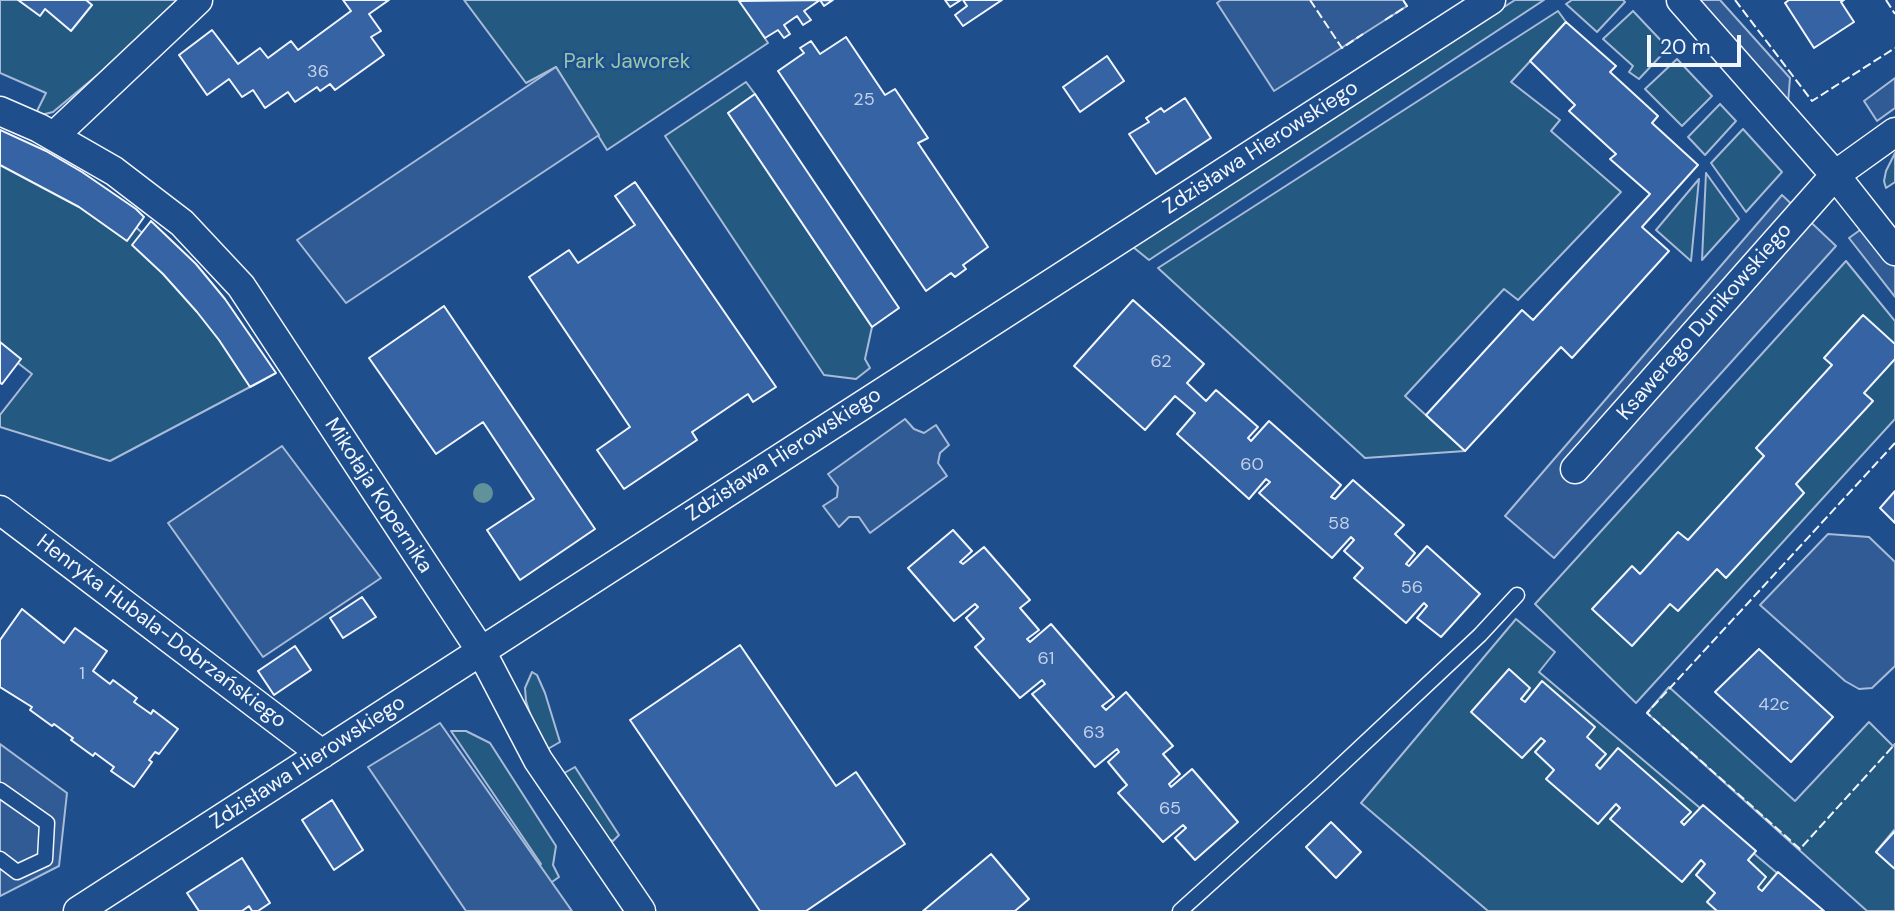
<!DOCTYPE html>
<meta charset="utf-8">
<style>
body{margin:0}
#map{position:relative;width:1895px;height:911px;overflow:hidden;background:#1f4e8c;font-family:"DM Sans",sans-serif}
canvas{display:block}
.scale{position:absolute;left:1647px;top:35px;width:94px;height:32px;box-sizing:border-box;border:4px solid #f2f6ff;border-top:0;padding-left:9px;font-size:21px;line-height:24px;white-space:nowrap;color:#f2f6ff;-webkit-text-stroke:5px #1f4e8c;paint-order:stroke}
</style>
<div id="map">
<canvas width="1895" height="911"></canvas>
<div class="scale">20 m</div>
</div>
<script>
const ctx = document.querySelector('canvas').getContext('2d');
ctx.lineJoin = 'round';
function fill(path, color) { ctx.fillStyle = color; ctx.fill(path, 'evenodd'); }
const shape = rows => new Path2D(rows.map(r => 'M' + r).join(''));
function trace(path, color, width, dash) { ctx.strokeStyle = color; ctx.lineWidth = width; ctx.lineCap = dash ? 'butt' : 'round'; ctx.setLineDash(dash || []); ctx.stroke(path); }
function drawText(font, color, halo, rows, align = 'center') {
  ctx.font = font + ' "DM Sans",sans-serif'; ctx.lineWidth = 5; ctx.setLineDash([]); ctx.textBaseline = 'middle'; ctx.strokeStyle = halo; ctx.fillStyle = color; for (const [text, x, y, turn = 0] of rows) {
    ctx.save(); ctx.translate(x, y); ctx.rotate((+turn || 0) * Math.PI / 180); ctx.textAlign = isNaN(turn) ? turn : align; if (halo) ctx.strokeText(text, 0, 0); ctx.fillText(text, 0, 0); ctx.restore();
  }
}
const green = shape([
 [0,0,180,0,101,72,53,112,41,115,36,113,46,93,0,73,0,0],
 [464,0,740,0,768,43,607,150,556,67,526,83,464,0],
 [1515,0,1544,0,1149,260,1133,247,1515,0],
 [1572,0,1623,0,1625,2,1597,32,1566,4,1572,0],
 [1558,11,1566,22,1511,82,1560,120,1551,131,1621,192,1518,300,1504,289,1405,396,1465,451,1365,458,1158,268,1558,11],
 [1633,11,1668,48,1639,79,1629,72,1633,66,1603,39,1633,11],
 [1677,59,1712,96,1682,126,1645,89,1677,59],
 [746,82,755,94,728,113,872,327,865,359,870,368,856,379,824,375,665,136,746,82],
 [1720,104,1736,121,1705,155,1688,137,1720,104],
 [1743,129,1782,172,1746,212,1711,163,1743,129],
 [0,145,131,223,156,245,265,379,110,461,0,427,0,415,32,374,0,349,0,145],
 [1895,153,1895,182,1886,188,1884,181,1886,171,1895,153],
 [1706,173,1739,219,1702,260,1706,173],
 [1699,179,1691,261,1656,230,1699,179],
 [1846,261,1895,321,1895,419,1636,703,1535,604,1846,261],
 [1516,619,1555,652,1539,672,1822,911,1488,911,1361,803,1516,619],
 [532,672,537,675,545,693,560,742,546,750,532,720,526,701,525,688,532,672],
 [1669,687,1795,801,1869,722,1893,746,1895,744,1895,829,1876,852,1895,869,1895,911,1867,911,1647,713,1669,687],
 [451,731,466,731,490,743,556,846,553,865,559,877,542,889,519,878,541,864,451,731],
 [575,767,619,835,613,841,602,837,559,776,575,767]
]);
const parking = shape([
 [1221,0,1403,0,1407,6,1274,91,1217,3,1221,0],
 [1693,0,1720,0,1790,78,1788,103,1693,0],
 [556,67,599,135,346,303,297,240,556,67],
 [1895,78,1895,108,1877,121,1864,101,1895,78],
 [1782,195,1836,246,1554,558,1505,516,1782,195],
 [1867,225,1895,261,1895,297,1849,238,1867,225],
 [905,419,914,429,924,433,936,425,949,445,940,453,938,463,947,476,870,533,859,517,849,517,839,527,823,506,837,497,838,487,828,474,905,419],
 [282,446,381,578,263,657,168,523,282,446],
 [1828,534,1869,537,1895,562,1895,666,1872,688,1859,689,1845,681,1760,605,1828,534],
 [440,723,572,911,466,911,368,767,440,723],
 [0,744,67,793,59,866,0,896,0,744]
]);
const building = shape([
 [18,0,86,0,92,5,71,31,45,9,40,16,18,0],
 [343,0,389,0,369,14,381,31,371,37,384,55,335,90,330,84,320,91,317,87,295,102,288,92,265,108,253,90,242,97,229,79,207,95,179,55,212,30,238,64,260,48,268,58,291,41,298,50,351,11,343,0],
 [820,0,804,11,811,20,803,25,797,16,784,25,790,34,784,38,778,30,765,38,739,1,833,0,824,6,820,0],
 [945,0,961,0,950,7,945,0],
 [963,0,1002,0,963,26,955,15,967,6,963,0],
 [1789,0,1844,0,1841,2,1854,22,1814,48,1785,3,1789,0],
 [1566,22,1616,66,1610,72,1658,116,1652,123,1698,165,1642,227,1669,251,1572,358,1561,347,1465,451,1426,415,1522,310,1533,320,1650,194,1610,159,1616,154,1569,111,1575,105,1530,61,1566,22],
 [846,37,885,95,895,89,928,138,918,143,988,247,963,265,966,269,955,277,951,273,926,291,778,71,804,53,800,48,811,41,820,54,846,37],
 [1107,56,1124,81,1080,112,1063,87,1107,56],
 [755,94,899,308,872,327,728,113,755,94],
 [1185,98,1211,138,1156,174,1129,134,1149,122,1146,118,1161,108,1164,112,1185,98],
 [0,130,46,151,82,172,136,209,144,217,127,241,79,207,0,165,0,130],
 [635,182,776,387,753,402,748,394,692,432,697,440,624,489,597,450,630,427,529,277,569,250,578,263,635,225,615,196,635,182],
 [151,221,196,264,225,299,276,373,250,387,219,340,197,312,163,274,132,245,151,221],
 [1133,300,1204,364,1187,383,1206,401,1216,390,1258,427,1248,438,1251,441,1269,421,1341,485,1331,497,1335,499,1353,480,1404,525,1395,534,1415,553,1406,564,1409,566,1427,546,1480,594,1441,637,1417,618,1427,606,1424,603,1406,623,1354,578,1363,568,1344,551,1354,540,1351,537,1332,558,1259,493,1270,482,1266,479,1249,499,1177,434,1195,413,1175,396,1145,430,1074,366,1133,300],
 [444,306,595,529,520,580,487,530,534,499,483,422,436,454,369,358,444,306],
 [1863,315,1895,344,1895,359,1864,393,1873,401,1796,484,1804,493,1726,578,1717,569,1678,611,1670,604,1632,646,1592,609,1632,566,1640,574,1678,532,1688,540,1764,456,1756,448,1832,365,1824,358,1863,315],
 [0,342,21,359,2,384,0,383,0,342],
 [1895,491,1895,523,1880,508,1895,491],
 [953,530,972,551,960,562,963,564,984,547,1030,600,1020,608,1039,630,1027,639,1030,642,1051,624,1114,697,1102,706,1106,710,1126,692,1173,746,1163,754,1180,774,1169,784,1171,787,1192,769,1238,822,1195,860,1175,838,1186,828,1183,825,1163,842,1118,793,1127,785,1108,762,1119,752,1117,749,1095,767,1032,694,1045,684,1042,680,1020,698,975,647,984,639,966,618,978,607,975,604,954,621,908,568,953,530],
 [362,597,376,617,343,638,330,618,362,597],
 [22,609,64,643,75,628,107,651,93,671,110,684,113,680,137,698,134,702,151,714,153,710,178,729,159,754,155,752,149,760,152,762,134,787,111,771,114,767,95,753,93,756,71,740,73,738,54,724,52,726,30,710,32,707,0,687,0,640,22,609],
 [740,645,836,786,856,772,905,844,806,911,760,911,630,720,740,645],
 [295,646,311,670,274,695,258,671,295,646],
 [1759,649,1833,717,1791,762,1715,692,1759,649],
 [1509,669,1530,688,1521,699,1525,702,1542,681,1595,727,1587,737,1606,754,1596,765,1600,769,1618,748,1691,812,1681,822,1684,825,1703,805,1756,851,1748,860,1766,877,1758,887,1759,889,1762,891,1778,872,1824,911,1717,911,1707,902,1715,893,1696,875,1705,864,1701,860,1682,882,1610,819,1620,808,1616,804,1598,824,1546,779,1554,770,1535,752,1545,741,1541,738,1522,758,1471,712,1509,669],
 [332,800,363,850,334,870,302,820,332,800],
 [1331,822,1361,852,1336,878,1306,847,1331,822],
 [1895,831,1895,869,1876,852,1895,831],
 [991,854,1029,899,1015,911,923,911,991,854],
 [242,858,270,903,258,911,252,911,249,906,242,911,199,911,187,893,242,858]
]);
const lane = shape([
 [0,790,47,823,45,859,17,872,0,859],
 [1180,911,1321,784,1480,635,1517,595]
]);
const street = shape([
 [1681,0,1835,175,1895,132],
 [0,111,39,128,114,171,182,223,241,286,481,651,538,760,641,911],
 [54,136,198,0],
 [1575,469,1835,175,1895,251],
 [0,510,322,754],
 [78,911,1491,0]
]);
const fence = shape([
 [1310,0,1342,48,1363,34],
 [1735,0,1812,101,1895,48],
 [1886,0,1895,14],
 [1385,20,1407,6,1403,0],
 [1895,443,1647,713,1800,849,1895,744]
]);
const trees = [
 [483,493]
];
const numberNames = [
 ["36",318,72],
 ["25",864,100],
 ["62",1161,362],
 ["60",1252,465],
 ["58",1339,524],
 ["56",1412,588],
 ["61",1046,659],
 ["1",82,674],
 ["42c",1774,705],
 ["63",1094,733],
 ["65",1170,809]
];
const parkNames = [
 ["Park Jaworek",627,62]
];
const streetNames = [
 ["Zdzisława Hierowskiego",1261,148,-33],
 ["Ksawerego Dunikowskiego",1705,322,-49],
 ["Zdzisława Hierowskiego",784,455,-33],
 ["Mikołaja Kopernika",378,496,57],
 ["Henryka Hubala-Dobrzańskiego",161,632,37],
 ["Zdzisława Hierowskiego",308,763,-33]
];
fill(green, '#245a82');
trace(green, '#a8bbd7', 2);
fill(parking, '#305b95');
trace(parking, '#a8bbd7', 2);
fill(building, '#3563a3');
trace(building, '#f2f6ff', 2);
trace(lane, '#f2f6ff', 17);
trace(street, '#f2f6ff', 31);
trace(lane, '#1f4e8c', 14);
trace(street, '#1f4e8c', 28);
trace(fence, '#f2f6ff', 2, [9, 3.5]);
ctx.fillStyle = '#61919a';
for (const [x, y] of trees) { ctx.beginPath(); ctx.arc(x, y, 10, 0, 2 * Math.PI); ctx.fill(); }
drawText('18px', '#c3d1e8', null, numberNames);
drawText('21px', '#97c8a6', '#1f4e8c', parkNames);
drawText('21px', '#f2f6ff', '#1f4e8c', streetNames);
</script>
